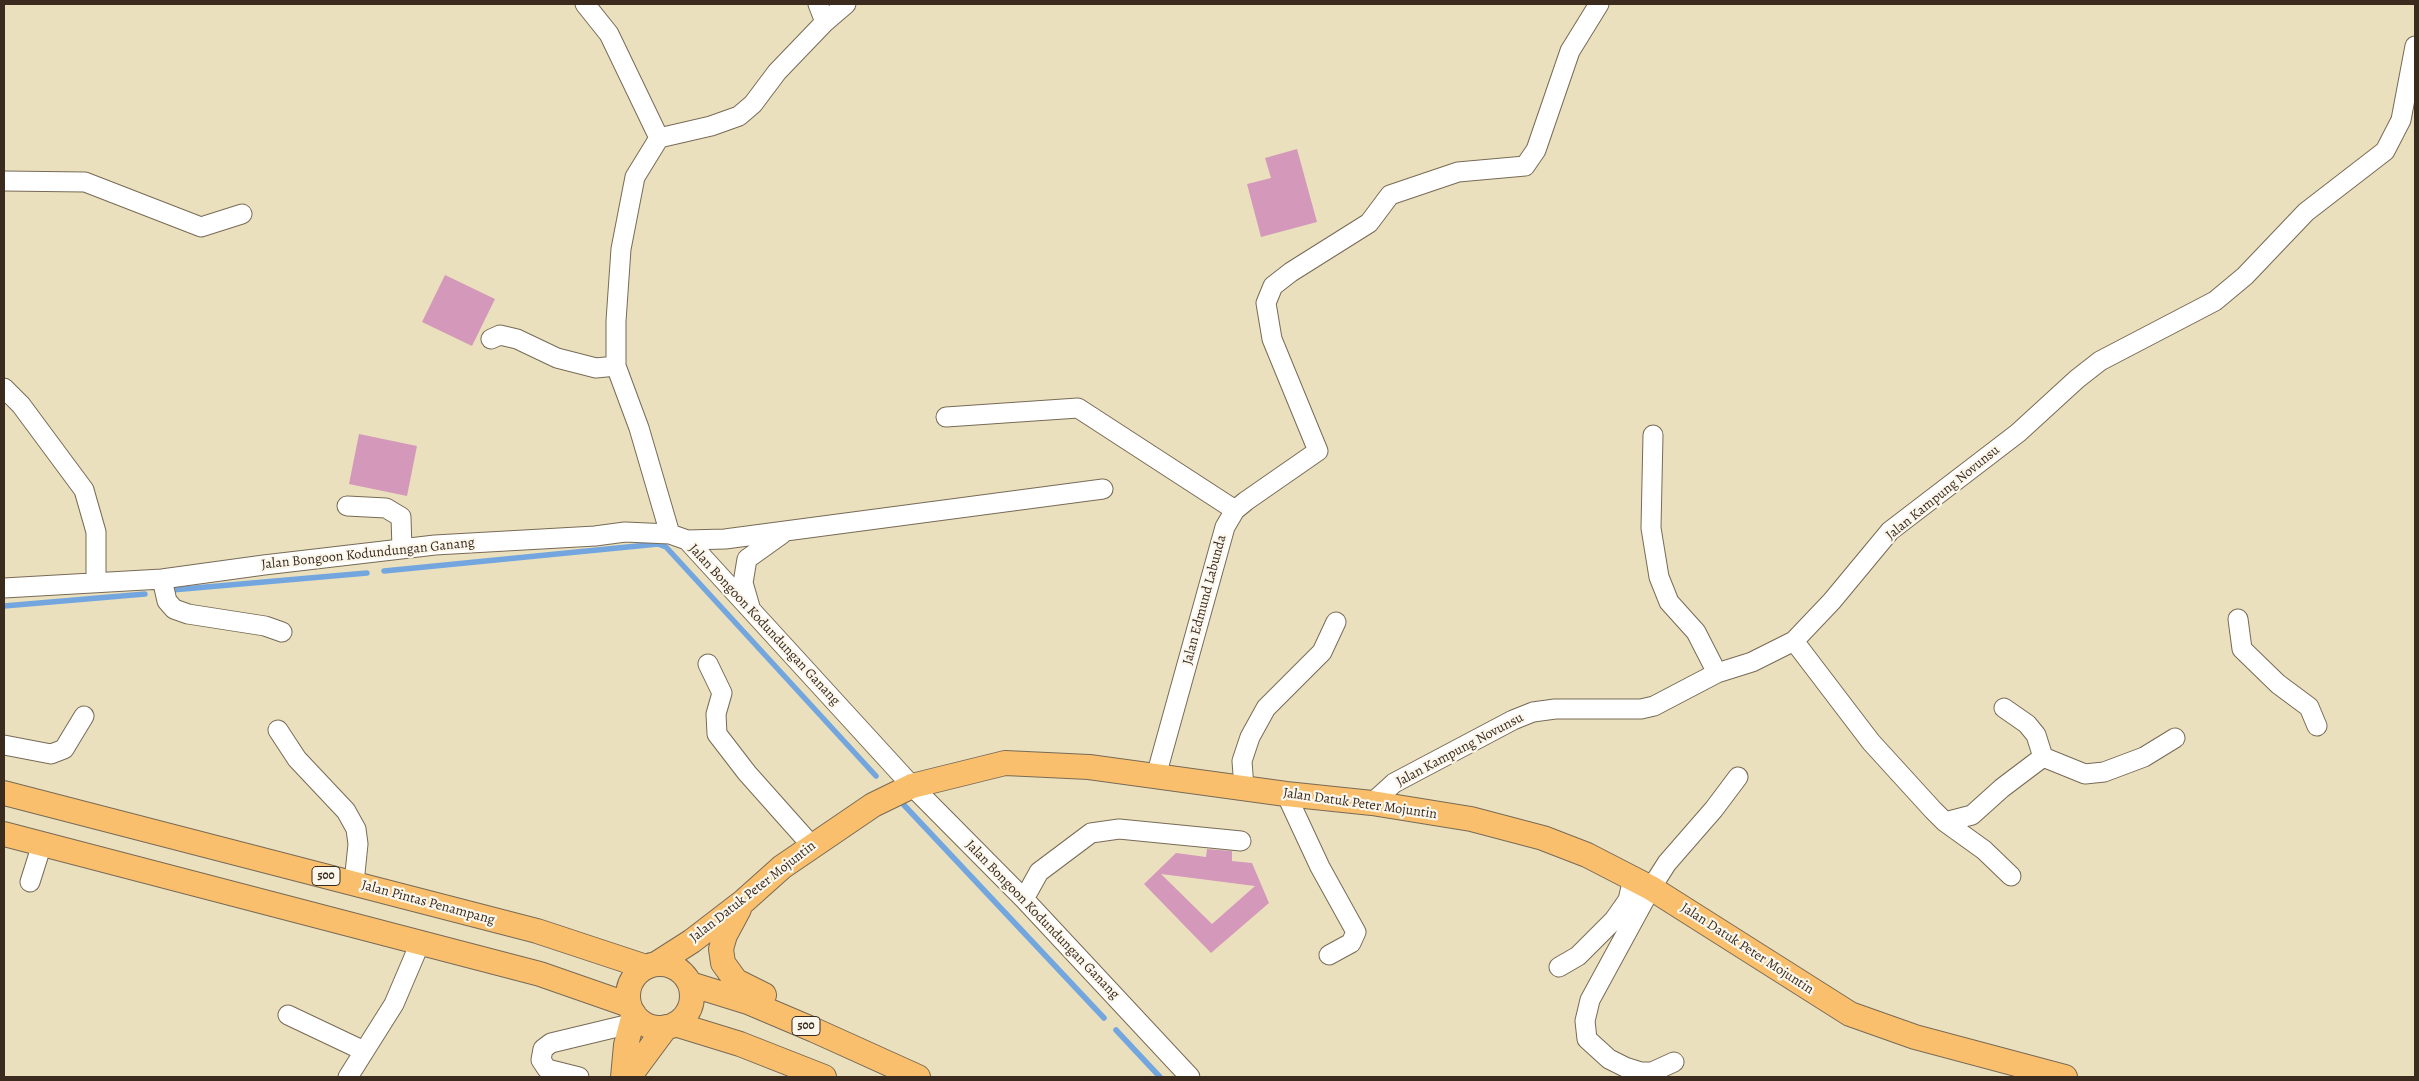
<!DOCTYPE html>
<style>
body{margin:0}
#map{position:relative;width:2419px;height:1081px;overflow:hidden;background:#eae0bd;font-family:Alegreya,serif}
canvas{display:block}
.frame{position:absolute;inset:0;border:5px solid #3b2a1e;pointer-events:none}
</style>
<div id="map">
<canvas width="2419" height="1081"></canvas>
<div class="frame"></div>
</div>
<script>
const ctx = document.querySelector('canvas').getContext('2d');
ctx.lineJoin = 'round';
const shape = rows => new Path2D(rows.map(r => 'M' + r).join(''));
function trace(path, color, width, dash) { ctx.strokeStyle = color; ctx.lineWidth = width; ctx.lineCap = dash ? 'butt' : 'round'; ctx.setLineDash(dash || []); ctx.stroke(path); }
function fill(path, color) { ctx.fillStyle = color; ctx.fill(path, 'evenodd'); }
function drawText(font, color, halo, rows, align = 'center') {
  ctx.font = font + ' Alegreya,serif'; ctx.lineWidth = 4.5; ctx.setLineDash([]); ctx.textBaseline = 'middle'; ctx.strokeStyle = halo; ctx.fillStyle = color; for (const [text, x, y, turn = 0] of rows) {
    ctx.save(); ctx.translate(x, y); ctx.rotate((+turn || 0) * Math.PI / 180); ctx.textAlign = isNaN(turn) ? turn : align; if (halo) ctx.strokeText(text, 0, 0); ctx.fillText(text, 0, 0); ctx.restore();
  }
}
const stream = shape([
 [384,571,658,544,666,547,876,776],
 [172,590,367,573],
 [4,606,145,594],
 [903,804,1104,1018],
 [1116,1030,1160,1077]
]);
const building = shape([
 [1297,149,1317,222,1261,237,1247,184,1271,178,1265,158],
 [445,275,495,299,472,346,422,322],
 [359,434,417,446,407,496,349,484],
 [1207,849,1232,851,1232,861,1252,863,1269,903,1211,953,1144,884,1176,853,1206,857],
 [1161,874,1255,886,1212,924]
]);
const minor = shape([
 [585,4,609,34,659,138],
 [818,4,825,22],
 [4,181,85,182,201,227,242,214],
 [491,339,500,335,517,339,557,358,596,368,616,366,639,428,670,534],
 [616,366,616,321,621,249,635,177,659,138,711,126,739,116,753,104,777,72,825,22,846,4],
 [4,388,21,405,84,490,96,532,96,582],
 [946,417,1078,408,1235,510],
 [1653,435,1651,528,1659,577,1669,602,1696,632,1717,673],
 [347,506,386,508,401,517,402,549],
 [687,540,725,539,1103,489],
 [162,579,167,601,174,609,188,614,265,626,282,632],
 [4,588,162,579,264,565,435,545,595,536,625,532,670,534,687,540,912,786,1024,899,1190,1077],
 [750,607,743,583,747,559,782,534],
 [2238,619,2242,649,2278,684,2309,707,2317,726],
 [1794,641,1871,742,1933,810,1945,822,1984,850,2011,876],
 [708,664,722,693,716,714,717,734,747,773,812,846],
 [278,730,297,759,346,811,356,829,358,844,354,883],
 [4,745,51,754,64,749,84,716],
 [2043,757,2085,774,2104,772,2144,757,2175,738],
 [1156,776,1225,527,1235,510,1246,501,1318,451,1272,339,1266,303,1273,286,1291,272,1369,223,1390,195,1458,172,1525,166,1536,150,1570,51,1599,4],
 [1244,788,1242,761,1250,737,1266,708,1322,652,1336,622],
 [1286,794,1320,867,1356,932,1351,943,1329,955],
 [1372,803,1394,783,1513,720,1533,712,1555,709,1641,709,1654,706,1717,673,1752,662,1794,641,1832,601,1890,531,2018,433,2077,379,2100,361,2215,301,2245,276,2306,212,2385,151,2401,120,2415,46],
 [1945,822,1972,815,2002,788,2043,757,2036,735,2027,724,2004,708],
 [30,882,42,844],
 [1024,899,1039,872,1091,833,1119,829,1241,841],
 [1559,967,1578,956,1614,920,1628,900,1633,878],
 [288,1015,364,1051],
 [1674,1062,1652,1072,1641,1072,1625,1067,1609,1059,1587,1039,1585,1021,1590,1000,1651,888,1667,863,1714,809,1738,777],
 [348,1077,394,1004,420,943],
 [579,1077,547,1069,541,1060,543,1049,551,1043,630,1024]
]);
const major = shape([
 [4,793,537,931,646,967],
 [4,834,540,974,629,1005],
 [739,909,725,935,721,949,723,963,736,981,764,995],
 [656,964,692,941,744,901,782,867,873,805,912,786,1005,763,1089,767,1286,794,1372,803,1471,819,1543,838,1587,855,1651,888,1850,1014,1915,1037,2065,1077],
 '628 996a32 32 0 1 1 64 0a32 32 0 1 1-64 0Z',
 [690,984,748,1002,814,1030,918,1077],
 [675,1024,740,1044,824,1077],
 [623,1077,626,1045,634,1014],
 [629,1077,666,1027]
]);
const shields = [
 [326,876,28],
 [806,1026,28]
];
const shieldNames = [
 ["500",326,876],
 ["500",806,1026]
];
const streetNames = [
 ["Jalan Kampung Novunsu",1943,493,-39],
 ["Jalan Bongoon Kodundungan Ganang",368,554,-6],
 ["Jalan Edmund Labunda",1205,600,-75],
 ["Jalan Bongoon Kodundungan Ganang",764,625,47],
 ["Jalan Kampung Novunsu",1460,750,-28],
 ["Jalan Datuk Peter Mojuntin",1360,804,8],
 ["Jalan Datuk Peter Mojuntin",753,892,-38],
 ["Jalan Pintas Penampang",428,903,15],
 ["Jalan Bongoon Kodundungan Ganang",1042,920,46],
 ["Jalan Datuk Peter Mojuntin",1747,949,33]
];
trace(stream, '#73a6df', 5.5);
fill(building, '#d499ba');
trace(minor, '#786a56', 21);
trace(major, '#786a56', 26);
trace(minor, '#fff', 19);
trace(major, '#f9bf6d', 24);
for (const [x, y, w] of shields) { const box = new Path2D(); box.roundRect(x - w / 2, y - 9.5, w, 19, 4); ctx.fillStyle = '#fbf7ec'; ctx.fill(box); trace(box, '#3b2a1e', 1); }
drawText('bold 12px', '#3b2a1e', null, shieldNames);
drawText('14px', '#3b2a1e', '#fbf7ec', streetNames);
</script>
